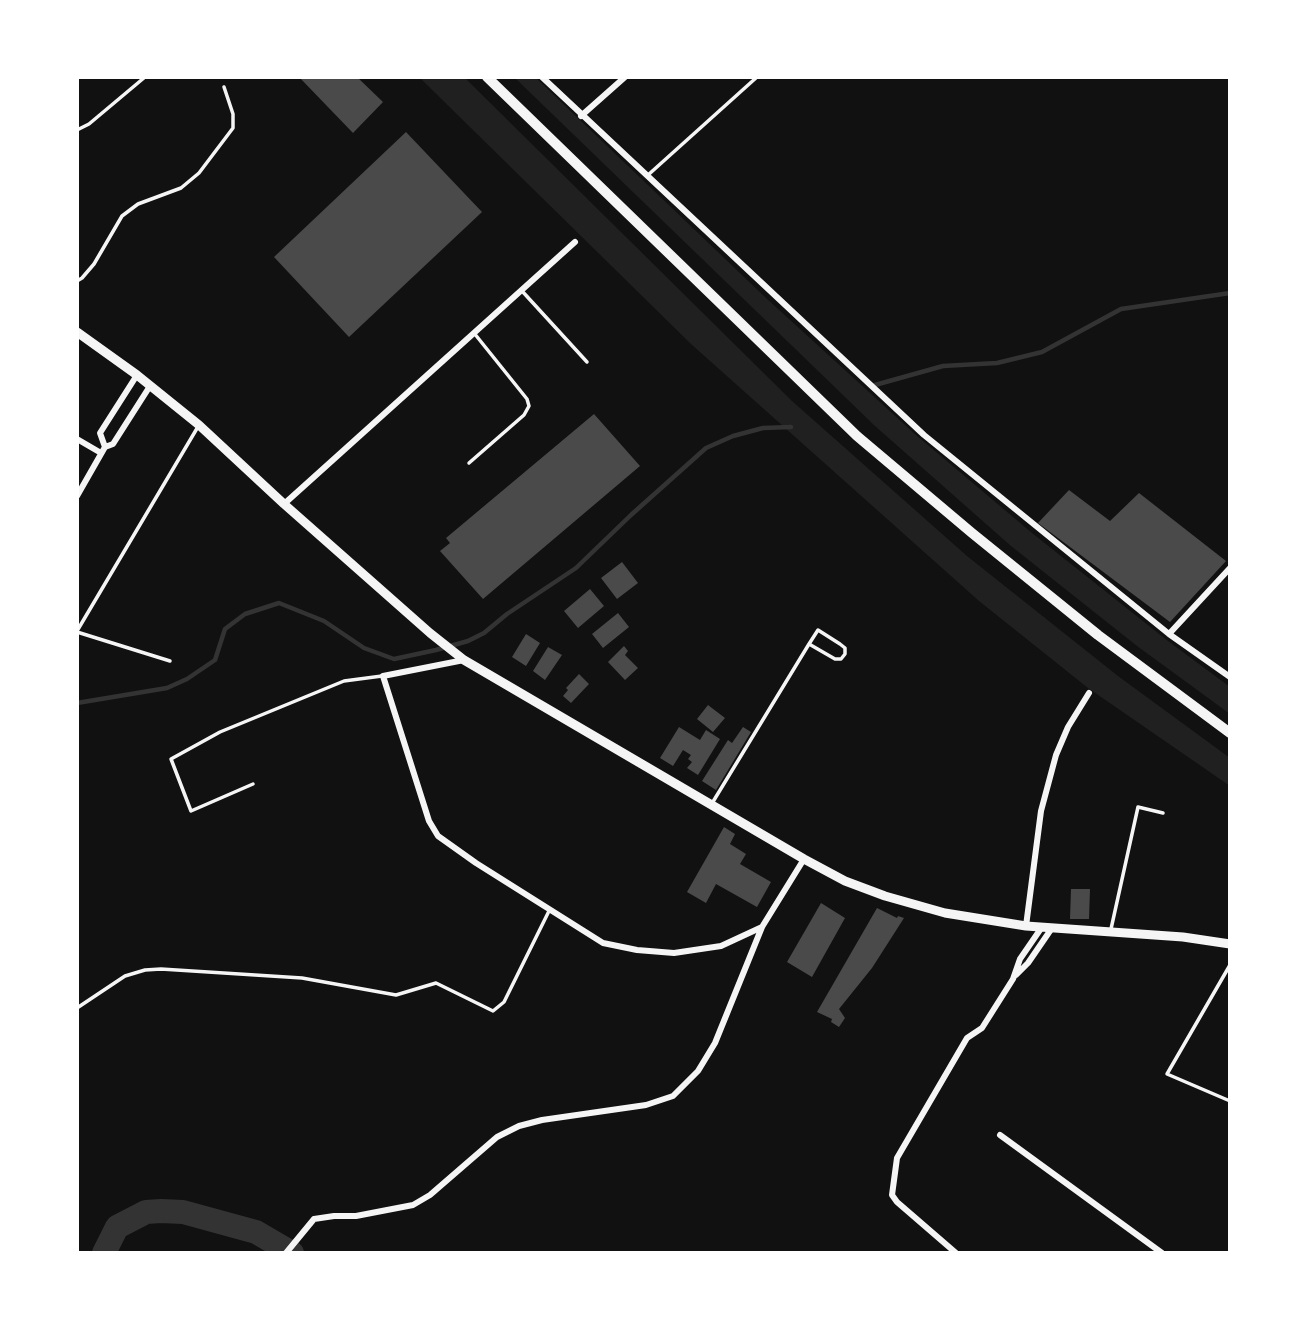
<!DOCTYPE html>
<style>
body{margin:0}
#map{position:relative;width:1307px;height:1330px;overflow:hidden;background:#111;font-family:"Archivo Narrow",sans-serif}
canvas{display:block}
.frame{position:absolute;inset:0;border:79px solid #fff;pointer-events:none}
</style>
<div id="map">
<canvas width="1307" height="1330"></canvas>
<div class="frame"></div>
</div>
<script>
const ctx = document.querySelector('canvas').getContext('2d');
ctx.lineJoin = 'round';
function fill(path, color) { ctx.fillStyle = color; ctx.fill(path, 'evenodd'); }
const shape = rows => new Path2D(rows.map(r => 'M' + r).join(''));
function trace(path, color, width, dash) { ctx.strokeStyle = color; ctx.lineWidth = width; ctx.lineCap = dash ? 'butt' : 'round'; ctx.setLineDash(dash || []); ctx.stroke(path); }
const green = shape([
 [419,77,464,77,792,401,967,556,1118,676,1230,758,1230,786,1088,688,979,601,691,344],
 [514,77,535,77,766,298,916,435,1032,533,1168,641,1230,687,1230,714,1137,646,1011,546,875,426]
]);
const stream = shape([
 [875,385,943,366,997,363,1042,352,1121,309,1230,293],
 [77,703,167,688,187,679,215,660,225,629,245,614,279,603,324,621,364,648,394,659,436,650,468,641,484,633,507,614,576,568,631,515,706,448,733,436,763,428,791,427]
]);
const river = shape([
 [104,1253,117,1227,146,1212,161,1211,183,1212,256,1232,292,1253]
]);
const building = shape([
 [299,77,357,77,383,102,353,133],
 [406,132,482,212,349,337,274,257],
 [594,414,640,466,483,599,440,551,450,543,446,538],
 [1069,490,1110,521,1139,493,1226,561,1170,622,1038,523],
 [622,562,638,583,617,599,601,578],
 [590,589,604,606,578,628,564,611],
 [618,613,629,627,603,648,592,634],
 [526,634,540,643,526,666,512,657],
 [624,646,628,651,625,655,638,668,625,680,608,662],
 [548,647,562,655,545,680,533,671],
 [579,674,589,684,571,703,563,696,568,690,566,688],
 [708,705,725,718,713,732,697,719],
 [679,727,700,740,706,730,720,739,698,775,687,768,692,762,688,759,691,755,683,750,673,766,660,758],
 [743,727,751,732,716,790,702,781,728,740,732,743],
 [724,827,735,834,730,844,746,854,740,864,771,882,757,907,716,884,706,903,687,892],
 [1071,889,1090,889,1089,919,1070,919],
 [821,903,845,918,812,977,787,962],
 [877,908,897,918,898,916,904,918,872,968,839,1009,845,1018,839,1027,831,1022,832,1019,817,1012]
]);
const service = shape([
 [77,130,89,124,145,77],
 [648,175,757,77],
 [77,281,82,278,94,264,122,216,138,204,181,188,199,173,233,128,233,114,224,87],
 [522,291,587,362],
 [469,463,524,415,529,406,527,399,474,333],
 [77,631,199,425],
 [77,632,170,661],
 [253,784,191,811,171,759,220,732,344,681,382,676],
 [711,805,809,644,818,630,840,644,845,648,845,654,841,659,835,659,809,644],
 [1111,929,1138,807,1163,813],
 [1230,965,1167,1074,1230,1101],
 [77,1008,125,976,145,970,161,969,302,978,396,995,436,983,493,1011,504,1002,549,911]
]);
const minor = shape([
 [542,77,924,435,1169,634,1230,677],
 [581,116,625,77],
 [77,439,101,453],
 [105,447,100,433,137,375],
 [77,496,105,447,113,444,150,386],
 [284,504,575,242],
 [1169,634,1230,568],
 [464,660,383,676,429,821,438,836,476,863,603,943,637,950,674,953,721,946,762,927],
 [1026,926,1041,811,1056,755,1068,727,1089,693],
 [1016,975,1028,963,1052,928],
 [1000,1135,1162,1253],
 [286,1253,314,1219,334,1216,356,1216,413,1205,430,1195,497,1137,519,1126,542,1120,646,1105,673,1096,698,1071,715,1043,762,927,804,859],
 [956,1253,897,1202,892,1195,897,1158,967,1038,982,1028,1013,979,1020,959,1042,927]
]);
const secondary = shape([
 [77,332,137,375,199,425,284,504,430,633,464,660,804,859,845,881,885,896,945,913,1026,926,1183,937,1230,944]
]);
const trunk = shape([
 [487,77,857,436,972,533,1098,635,1230,733]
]);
fill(green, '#202020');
trace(stream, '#333', 4.5);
trace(river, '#333', 24);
fill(building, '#4a4a4a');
trace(service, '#f5f5f5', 3.5);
trace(minor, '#f5f5f5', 6);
trace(secondary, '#f5f5f5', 9);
trace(trunk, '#f5f5f5', 10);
</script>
